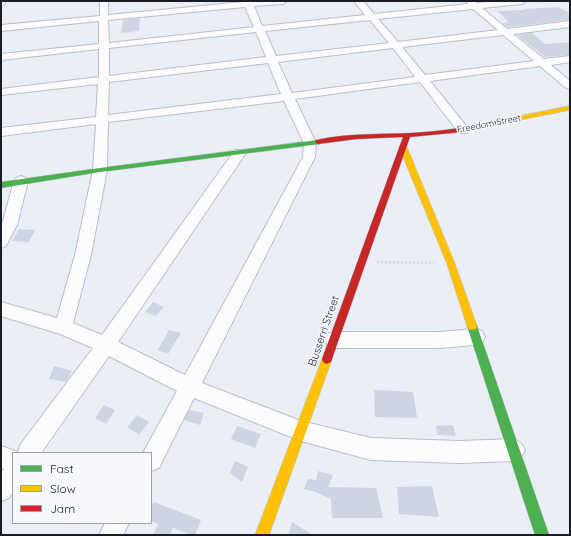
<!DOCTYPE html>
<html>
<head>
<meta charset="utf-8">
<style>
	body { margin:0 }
	#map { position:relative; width:571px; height:536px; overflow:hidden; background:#eaeef7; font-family:Quicksand,sans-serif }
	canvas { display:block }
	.frame { position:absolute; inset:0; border:2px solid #181c25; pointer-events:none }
	.legend { position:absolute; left:12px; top:452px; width:140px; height:72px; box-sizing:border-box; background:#f6f8fe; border:1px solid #9da0a7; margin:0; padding:5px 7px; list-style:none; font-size:12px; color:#181c25 }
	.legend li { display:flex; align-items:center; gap:8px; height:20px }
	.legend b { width:20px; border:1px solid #9da0a7 }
</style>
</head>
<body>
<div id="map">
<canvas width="571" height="536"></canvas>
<div class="frame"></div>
<ul class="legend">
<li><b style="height:5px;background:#4caf50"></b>Fast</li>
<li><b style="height:5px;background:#ffc107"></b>Slow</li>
<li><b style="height:5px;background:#c62828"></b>Jam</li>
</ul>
</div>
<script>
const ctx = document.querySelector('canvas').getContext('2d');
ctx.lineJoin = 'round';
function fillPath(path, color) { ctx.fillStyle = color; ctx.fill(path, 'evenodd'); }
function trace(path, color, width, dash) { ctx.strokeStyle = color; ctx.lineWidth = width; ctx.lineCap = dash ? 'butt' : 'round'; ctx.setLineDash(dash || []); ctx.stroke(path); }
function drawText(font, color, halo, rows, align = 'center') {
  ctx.font = font + ' Quicksand,sans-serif'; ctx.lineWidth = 3; ctx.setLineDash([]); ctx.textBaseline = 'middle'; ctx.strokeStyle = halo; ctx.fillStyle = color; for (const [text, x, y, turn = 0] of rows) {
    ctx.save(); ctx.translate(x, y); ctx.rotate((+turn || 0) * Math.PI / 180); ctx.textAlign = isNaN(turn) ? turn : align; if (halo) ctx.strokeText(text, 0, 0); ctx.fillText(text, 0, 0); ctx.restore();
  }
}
const building = new Path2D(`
	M558 7 570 13V20L508 27 502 23 509 22 497 11 525 10 524 9Z
	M140 18 139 31 121 33 123 20Z
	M532 33 545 44 570 42V55L545 57 517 35Z
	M19 229 35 230 29 242 12 241Z
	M153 302 164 307 156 316 145 312Z
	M169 330 181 333 168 354 158 350Z
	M54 366 72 371 66 382 49 379Z
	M374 390 413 392 417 418 375 417Z
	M104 405 115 410 106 424 95 418Z
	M189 410 204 413 200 425 184 420Z
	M137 415 149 422 139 435 127 427Z
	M453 425 456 436 437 435 436 426Z
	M237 426 261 434 255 448 231 439Z
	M235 461 248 467 242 482 230 473Z
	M318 471 333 475 328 487 376 488 383 518H332L331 499 313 491 304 489 308 479 316 480Z
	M432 486 439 517 399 514 397 487Z
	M154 502 201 520 195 535H190L173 528 170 535H153L158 524 151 521V507Z
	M292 522 313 535H288Z`);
const path = new Path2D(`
	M377 262 434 263`);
const street = new Path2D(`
	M1 1H6L4 5 1 6Z
	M100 1H108V15L243 2V1H287L283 4 254 6 262 26 365 15 354 1H363L374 14 468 4 466 1H474L477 3 498 1H526L522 4 482 8 507 29 570 21V27L513 34 544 59 570 56V62L551 65 570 81V89L566 88 540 66 430 81 467 127 469 130 467 133H459L420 82 295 99 316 143 315 157 202 383 301 421 371 438 460 441 514 439 521 443 525 450 521 457 514 461 460 463 371 460 301 441 194 398 159 468 151 471V453H143L177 391 109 356 41 453H13V492L9 498 1 501V472L4 469 1 468V446L18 452 20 445 93 348 60 334 1 316V302L57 318 75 255 93 170 96 124 1 136V128L96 117 98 84 1 95V89L99 77V49L1 60V54L99 44V21L1 31V25L100 16ZM245 7 254 27 109 43 108 20ZM473 9 498 30 398 42 378 19ZM370 20 389 43 276 56 265 31ZM256 32 266 57 109 76V48ZM503 35 534 61 425 75 402 47ZM393 48 415 77 292 93 278 62ZM268 63 281 94 108 115 109 82ZM284 101 304 143 303 157 185 375 118 342 246 153 245 150H235L102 335 73 323 91 255 107 170 108 122Z
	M21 176 26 178 28 181 17 225 6 246 1 248V228L14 181 16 178Z
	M476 329 482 331 485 337 482 343 476 345 439 348H334L328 346 325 340 328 334 334 332H439Z
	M105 523H129L123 535H99Z`);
const fast = new Path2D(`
	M318 140 321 142 320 144 100 172 1 188V182L100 168Z
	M472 322 476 323 477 326 549 535H535L467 326 468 323Z`);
const slow = new Path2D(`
	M570 106V110L510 122 507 120 510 118Z
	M401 145H403L407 147 455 264 477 326 476 329 472 330 468 329 467 326 447 264 399 147Z
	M327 354 331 356 332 359 269 535H255L322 359 323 356Z`);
const jam = new Path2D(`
	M510 118 513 120 512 121 463 132 410 137 332 359 331 362 327 364 323 362 322 359 403 137 357 139 318 144 315 142 316 140C351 132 389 135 425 132 454 130 482 124 510 118Z`);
const farStreetnames = [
	["Freedom Street",489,124,-11]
];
const streetNames = [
	["Busserri Street",324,331,-71]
];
fillPath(building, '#cfd4e3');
trace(street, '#bbbec7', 2);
trace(fast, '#bbbec7', 1);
trace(slow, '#bbbec7', 1);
trace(jam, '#bbbec7', 1);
trace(path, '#d5d6d9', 2.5, [2, 2]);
fillPath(street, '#fcfcfe');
fillPath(fast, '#4caf50');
fillPath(slow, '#ffc107');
fillPath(jam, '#c62828');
drawText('9px', '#181c25', '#f6f8fe', farStreetnames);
drawText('11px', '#181c25', '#f6f8fe', streetNames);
</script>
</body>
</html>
